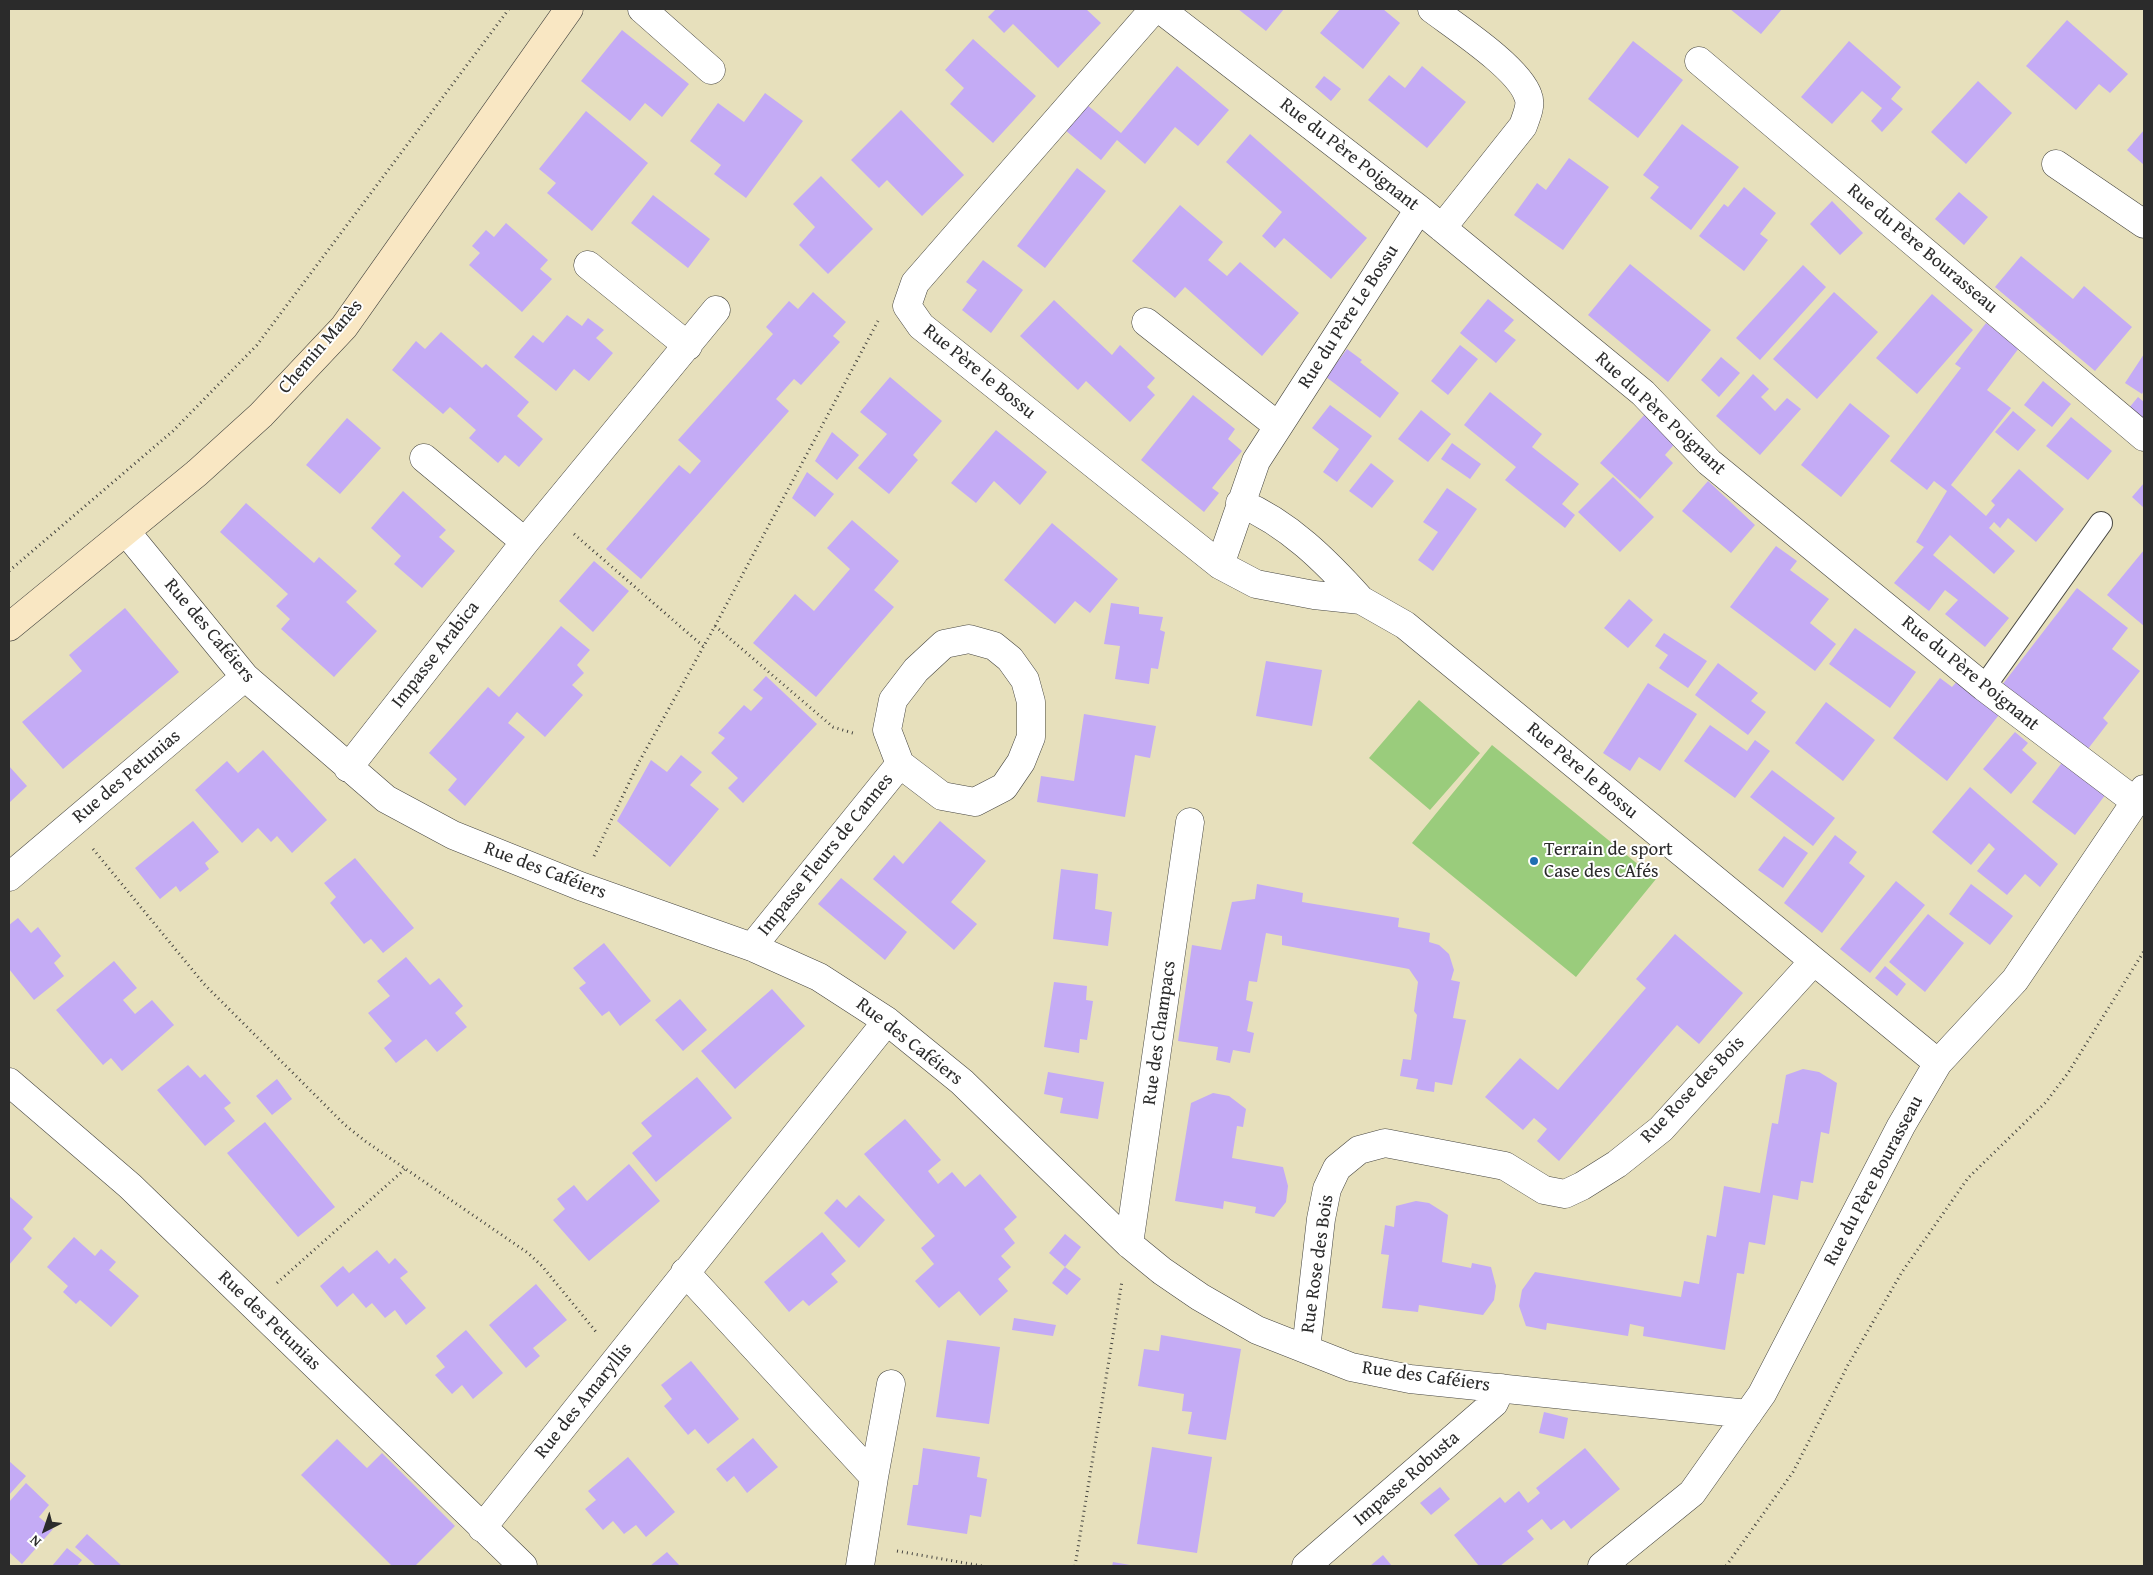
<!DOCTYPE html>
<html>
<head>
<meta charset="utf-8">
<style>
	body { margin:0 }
	#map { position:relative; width:2153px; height:1575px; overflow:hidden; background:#e7e0bc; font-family:"Gentium Book Plus",serif }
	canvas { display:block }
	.frame { position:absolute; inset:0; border:10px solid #2b2b2b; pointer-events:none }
	.north { position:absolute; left:20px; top:1505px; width:50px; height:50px; -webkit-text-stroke:4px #fff; paint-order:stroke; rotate:221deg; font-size:14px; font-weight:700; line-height:20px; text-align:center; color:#2b2b2b }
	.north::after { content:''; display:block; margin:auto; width:18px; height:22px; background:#2b2b2b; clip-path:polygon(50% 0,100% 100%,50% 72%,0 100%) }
</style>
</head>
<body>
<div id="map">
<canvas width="2153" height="1575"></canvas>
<div class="frame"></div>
<div class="north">N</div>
</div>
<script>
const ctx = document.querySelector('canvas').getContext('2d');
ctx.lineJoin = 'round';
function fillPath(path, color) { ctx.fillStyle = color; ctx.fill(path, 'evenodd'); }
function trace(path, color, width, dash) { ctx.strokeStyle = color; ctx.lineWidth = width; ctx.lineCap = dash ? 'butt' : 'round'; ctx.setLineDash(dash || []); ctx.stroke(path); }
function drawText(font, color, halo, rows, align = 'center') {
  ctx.font = font + ' "Gentium Book Plus",serif'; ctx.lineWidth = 4; ctx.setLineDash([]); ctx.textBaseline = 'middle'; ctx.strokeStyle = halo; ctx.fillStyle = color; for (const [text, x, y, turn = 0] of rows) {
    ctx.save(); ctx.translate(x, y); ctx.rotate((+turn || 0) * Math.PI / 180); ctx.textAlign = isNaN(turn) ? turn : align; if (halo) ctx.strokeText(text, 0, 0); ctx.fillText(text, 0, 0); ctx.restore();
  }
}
const green = new Path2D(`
	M1419 700 1480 753 1430 810 1369 758Z
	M1492 745 1656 879 1576 977 1412 843Z`);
const building = new Path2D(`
	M996 9H1086L1101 23 1058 68 1013 24 1004 33 988 17Z
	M1238 9H1284L1266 31Z
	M1340 9H1383L1400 23 1363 69 1320 33Z
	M1730 9H1782L1761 34Z
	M2067 20 2128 74 2110 93 2099 84 2076 110 2026 66Z
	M622 30 689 84 662 117 645 103 630 121 581 81Z
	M973 39 1036 96 993 143 950 104 964 88 945 70Z
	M1633 41 1683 80 1638 138 1588 99Z
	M1849 41 1901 87 1891 99 1903 109 1882 132 1871 121 1882 108 1862 91 1832 124 1801 97Z
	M1177 66 1229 110 1198 146 1175 127 1145 164 1117 140 1101 160 1065 130 1086 104 1121 133Z
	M1422 66 1466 102 1427 148 1368 100 1389 75 1405 88Z
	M1324 76 1341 89 1331 101 1315 87Z
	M1978 81 2012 113 1966 164 1931 132Z
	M765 93 803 121 746 198 714 174 721 165 690 141 718 103 744 122Z
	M901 110 964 175 922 216 887 180 879 188 851 160Z
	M586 111 648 163 592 231 547 193 556 183 539 169Z
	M1682 124 1739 167 1691 230 1650 198 1659 187 1643 175Z
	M2144 130V165L2127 150Z
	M1250 134 1367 238 1331 279 1284 238 1275 248 1262 236 1282 212 1226 162Z
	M1569 158 1609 187 1563 250 1514 215 1537 183 1546 190Z
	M1077 168 1106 191 1045 268 1017 246Z
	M821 176 873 229 828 274 799 245 815 227 793 204Z
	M1744 187 1776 213 1760 234 1768 240 1744 271 1699 236 1724 204 1728 207Z
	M1959 192 1988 217 1964 245 1935 219Z
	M653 195 710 239 688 268 631 223Z
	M1832 201 1863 233 1840 255 1810 224Z
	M1180 205 1223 242 1208 260 1227 276 1240 262 1299 313 1262 356 1185 287 1175 298 1132 261Z
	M506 223 548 260 540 269 552 279 522 312 469 265 480 253 472 246 486 230 494 237Z
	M2021 256 2073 299 2084 286 2132 327 2095 371 1995 287Z
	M983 260 1023 290 991 333 962 310 977 290 966 282Z
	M1630 264 1711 330 1668 382 1588 315Z
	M1803 265 1826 287 1760 360 1736 338Z
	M813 292 846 322 833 336 840 342 801 385 794 379 776 399 789 411 641 579 606 549 679 465 690 474 701 461 678 440 773 334 766 327 789 301 798 309Z
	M1834 292 1878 332 1817 399 1773 359Z
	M1932 294 1973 330 1917 394 1876 358Z
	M1488 299 1514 320 1504 331 1516 340 1496 363 1460 333Z
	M1054 300 1112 355 1120 345 1155 378 1147 387 1155 395 1130 422 1086 381 1078 390 1020 336Z
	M567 315 582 326 588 318 604 330 596 338 613 353 589 381 574 369 556 391 514 357 533 335 543 343Z
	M1986 323 2019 348 1987 390 2011 408 1951 485 1986 516 1995 505 1991 501 2019 469 2064 509 2036 542 2008 518 2000 528 1994 522 1989 528 2015 551 1994 574 1950 535 1933 555 2009 618 1985 647 1945 614 1958 600 1945 590 1929 611 1894 583 1924 547 1916 542 1947 491 1934 481 1927 490 1890 461 1961 368 1955 364Z
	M441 332 482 368 486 364 529 402 517 416 543 439 519 467 505 455 498 463 469 438 476 430 450 407 443 414 392 370 416 341 425 349Z
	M1460 345 1478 359 1448 395 1431 381Z
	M1347 349 1362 360 1360 362 1399 393 1380 418 1326 377Z
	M2144 354V390L2142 394 2125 383Z
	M1721 357 1740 373 1719 397 1701 380Z
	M1753 374 1769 389 1761 397 1775 411 1787 398 1801 409 1760 455 1716 416Z
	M890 377 942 421 913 455 918 460 889 494 858 468 887 434 860 412Z
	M2043 381 2071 404 2052 427 2024 405Z
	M1490 392 1542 434 1532 447 1579 484 1562 504 1575 515 1565 528 1505 480 1516 467 1464 425Z
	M1193 395 1235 429 1228 439 1242 451 1212 488 1219 493 1204 512 1141 460Z
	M2138 397 2144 402V424L2124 414Z
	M1850 403 1890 436 1841 497 1801 465Z
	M1330 405 1372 436 1337 482 1323 472 1339 449 1312 428Z
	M1421 410 1451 434 1428 462 1398 439Z
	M2013 411 2036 430 2018 451 1995 432Z
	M1647 412 1678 440 1665 455 1673 463 1640 499 1600 463Z
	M2071 417 2112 451 2088 480 2046 446Z
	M347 418 381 448 340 494 306 465Z
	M996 430 1047 472 1020 505 994 481 976 503 951 483Z
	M832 432 859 455 837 480 815 461Z
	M1452 443 1481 464 1470 479 1441 459Z
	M1371 463 1394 481 1372 508 1349 491Z
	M807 472 834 494 815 517 792 498Z
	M1613 477 1654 517 1620 552 1578 512Z
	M1708 481 1755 525 1731 553 1682 511Z
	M2144 483V508L2132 497Z
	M1447 488 1477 509 1433 571 1418 560 1438 532 1423 522Z
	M403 491 446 530 439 537 455 551 422 588 394 564 401 556 371 528Z
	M246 503 314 563 319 557 357 591 346 602 377 631 334 677 281 629 290 619 276 606 288 594 220 532Z
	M852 520 899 561 874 590 894 607 816 697 753 643 795 594 814 611 850 569 827 548Z
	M1052 523 1118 579 1090 613 1075 601 1055 624 1004 580Z
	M1776 546 1797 561 1790 570 1829 599 1810 623 1836 644 1815 671 1730 607Z
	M2144 550V626L2107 595Z
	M594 561 629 591 593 632 559 601Z
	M2077 588 2128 628 2112 649 2140 671 2103 718 2108 723 2084 754 1999 689Z
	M1629 599 1653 620 1628 648 1604 628Z
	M1111 603 1139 607V614L1163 617 1160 630 1165 632 1158 669 1151 668 1149 684 1115 679 1120 646 1104 644Z
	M125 608 179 672 63 769 22 722 82 671 69 655Z
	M561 626 590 650 577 665 584 673 572 685 583 695 545 737 517 712 508 723 525 737 465 806 448 790 457 779 429 753 488 687 499 697Z
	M1855 628 1916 672 1890 708 1829 664Z
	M1664 633 1707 661 1688 688 1659 668 1668 655 1655 646Z
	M1266 661 1322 670 1312 726 1256 716Z
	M1718 663 1758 693 1751 701 1766 712 1748 735 1695 695Z
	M766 676 817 724 743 803 728 788 738 778 711 753 725 738 718 733 744 705 751 711 763 698 753 690Z
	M1940 678 1952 687 1960 678 2002 711 1947 781 1893 738Z
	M1648 683 1697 714 1660 771 1639 757 1630 771 1603 753Z
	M1826 702 1875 740 1843 781 1795 743Z
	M1084 714 1156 726 1150 758 1135 755 1125 817 1037 802 1041 776 1074 781Z
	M1710 725 1747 751 1755 740 1770 751 1735 798 1684 761Z
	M2015 732 2028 743 2022 750 2037 763 2011 794 1983 769Z
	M263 750 327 820 292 853 277 836 271 842 258 828 242 843 195 790 227 761 238 773Z
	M681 755 702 772 690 785 719 809 670 867 617 821 651 760 667 772Z
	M2064 760 2106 794 2075 835 2032 802Z
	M9 766 27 786 9 803Z
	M1772 770 1835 818 1813 846 1750 797Z
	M1970 787 2058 864 2040 887 2025 874 2007 895 1977 871 1995 849 1989 843 1971 865 1932 832Z
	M193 821 219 852 205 863 209 869 180 892 176 886 160 899 135 868Z
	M940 821 986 861 951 902 977 924 954 950 873 879 894 855 903 864Z
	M1835 835 1857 852 1849 863 1865 876 1822 933 1784 903Z
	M1784 836 1808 853 1783 888 1758 870Z
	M355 858 414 928 383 953 371 939 364 944 330 903 336 897 324 883Z
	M1061 869 1098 874 1095 909 1112 912 1108 946 1053 939Z
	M841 878 907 932 885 960 818 904Z
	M1896 881 1925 905 1870 973 1840 949Z
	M1257 884 1303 893 1302 902 1399 918 1398 927 1430 933 1429 942 1439 945 1449 954 1454 970 1451 980 1460 982 1453 1018 1466 1020 1452 1085 1435 1082 1434 1092 1416 1089 1418 1079 1400 1076 1403 1059 1411 1060 1417 1015 1414 1011 1418 982 1409 969 1282 945V936L1266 933 1257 982 1249 981 1246 1000 1253 1002 1247 1031 1254 1033 1250 1053 1233 1050 1230 1063 1216 1060 1218 1047 1178 1041 1192 945 1221 950 1232 902 1255 899Z
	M1971 884 2013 916 1990 945 1949 914Z
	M1928 914 1964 943 1925 992 1889 962Z
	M18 918 31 933 38 927 61 956 54 963 64 976 34 1000 9 969V925Z
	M1675 934 1743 993 1699 1044 1677 1025 1559 1161 1537 1141 1547 1129 1534 1118 1523 1130 1485 1097 1520 1058 1558 1090 1646 988 1636 979Z
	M604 943 651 1001 620 1026 609 1011 602 1016 579 988 586 983 573 968Z
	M406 957 430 985 439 978 463 1006 455 1013 467 1027 437 1052 426 1039 396 1063 384 1048 392 1041 368 1013 390 996 377 981Z
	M114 961 137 988 123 1000 135 1014 152 1000 174 1025 122 1071 111 1058 103 1065 56 1010Z
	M1885 966 1906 984 1897 996 1875 978Z
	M1054 982 1087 986 1086 1000 1093 1001 1087 1040 1080 1039 1079 1053 1044 1047Z
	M772 989 805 1026 735 1089 701 1051Z
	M680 999 707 1030 683 1051 655 1020Z
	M188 1065 200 1078 205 1074 231 1103 224 1108 235 1121 205 1146 157 1090Z
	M1803 1069 1819 1072 1837 1083 1829 1134 1821 1132 1813 1183 1801 1181 1798 1200 1773 1195 1765 1245 1749 1242 1744 1274 1737 1273 1725 1350 1643 1336 1644 1327 1630 1324 1628 1336 1547 1323 1546 1330 1526 1326 1519 1306 1522 1290 1535 1272 1681 1297 1684 1281 1699 1284 1707 1235 1716 1237 1724 1186 1760 1193 1772 1123 1778 1124 1786 1075Z
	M1048 1072 1104 1082 1098 1119 1060 1113 1063 1098 1044 1094Z
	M697 1077 732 1118 656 1182 632 1153 652 1136 641 1123Z
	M277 1079 292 1099 272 1115 256 1096Z
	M1213 1093 1229 1096 1246 1109 1243 1127 1237 1126 1232 1158 1283 1167 1288 1186 1286 1202 1274 1217 1255 1213 1256 1207 1224 1201 1223 1209 1175 1201 1191 1103Z
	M905 1119 941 1160 928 1171 938 1184 952 1172 965 1187 980 1174 1017 1217 1004 1229 1015 1243 1001 1256 1011 1267 998 1279 1008 1291 980 1316 959 1291 939 1308 915 1281 934 1264 921 1248 935 1236 864 1154Z
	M265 1122 335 1207 298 1237 227 1153Z
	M629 1164 660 1201 589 1261 553 1220 565 1209 557 1199 574 1185 587 1201Z
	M859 1195 885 1220 859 1248 824 1213 837 1199 846 1208Z
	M9 1196 33 1217 23 1229 32 1238 9 1265Z
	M1416 1201 1429 1203 1448 1215 1442 1262 1471 1268 1472 1263 1491 1267 1496 1286 1494 1300 1483 1315 1419 1305 1418 1312 1382 1308 1389 1255 1381 1254 1385 1225 1394 1227 1396 1206Z
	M822 1232 846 1261 831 1274 838 1282 809 1306 803 1300 789 1312 764 1282Z
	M1065 1234 1081 1247 1065 1267 1049 1253Z
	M74 1237 95 1256 101 1249 116 1262 109 1270 139 1296 111 1327 80 1300 76 1304 63 1292 68 1286 47 1267Z
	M377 1250 389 1264 395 1258 408 1272 400 1278 426 1308 406 1325 395 1310 385 1318 372 1303 366 1308 353 1293 337 1307 320 1286 343 1266 349 1273Z
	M1065 1267 1081 1279 1067 1295 1052 1283Z
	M536 1284 567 1320 533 1348 540 1356 526 1368 489 1325Z
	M1014 1318 1056 1325 1053 1336 1012 1330Z
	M466 1330 503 1373 473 1399 462 1385 452 1394 435 1375 445 1367 436 1356Z
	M1161 1335 1241 1349 1226 1440 1188 1434 1192 1412 1182 1411 1184 1394 1138 1386 1144 1349 1159 1351Z
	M947 1340 1000 1347 989 1424 936 1417Z
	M691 1361 739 1419 708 1444 695 1429 688 1435 664 1406 672 1399 661 1385Z
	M1544 1412 1568 1418 1564 1439 1539 1433Z
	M753 1438 778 1467 747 1493 734 1476 727 1482 716 1469Z
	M337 1439 367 1468 382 1453 455 1526 415 1566H392L301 1475Z
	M1152 1447 1212 1457 1197 1553 1137 1544Z
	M923 1448 980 1457 977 1477 987 1479 981 1517 970 1515 967 1534 907 1525 913 1485H918Z
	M1585 1448 1620 1489 1571 1529 1564 1520 1551 1530 1542 1519 1527 1531 1534 1539 1500 1566H1479L1454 1535 1500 1497 1505 1503 1519 1491 1528 1503 1540 1493 1536 1488Z
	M628 1457 675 1512 646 1537 636 1525 624 1534 613 1521 603 1530 585 1509 596 1500 588 1491Z
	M9 1461 26 1476 9 1495Z
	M26 1483 49 1505 39 1517 53 1529 22 1564 9 1552V1502Z
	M1440 1487 1450 1499 1431 1515 1420 1503Z
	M87 1534 122 1566H96L75 1547Z
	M67 1548 82 1560 77 1566H52Z
	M667 1552 680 1566H650Z
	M1383 1555 1392 1566H1370Z
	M1113 1562 1130 1565V1566H1112Z`);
const path = new Path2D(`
	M574 534 704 647
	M9 571 173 431 257 345 509 9
	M715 626 833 727 856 734
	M93 849 204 984 345 1125 365 1141 528 1253 542 1266 597 1333
	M594 856 639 762 715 626 878 321
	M277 1283 405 1169
	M897 1551 982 1566
	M1075 1566 1122 1281
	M1726 1566 1793 1472 1848 1365 1902 1272 1968 1178 2046 1102 2068 1073 2144 951`);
const lane = new Path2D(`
	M1984 687 2101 523`);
const street = new Path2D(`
	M642 9 711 70
	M1154 9 915 283 907 306 921 326 1220 565 1256 584 1314 595 1361 600 1405 625 1938 1063
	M1160 9 1419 209 1643 393 1709 462 1984 687 2136 802
	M1432 9C1456 27 1519 68 1528 96 1532 105 1526 117 1523 126L1442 228
	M1699 61 2144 437
	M2056 164 2144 224
	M588 265 688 346
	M1146 322 1278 426
	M424 458 525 542
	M1240 503C1288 523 1326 561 1361 600
	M129 530 132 539 245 677 386 799 453 835 580 886 752 947 819 977 887 1021 962 1082 1129 1244 1162 1271 1200 1297 1257 1330 1351 1367 1410 1379 1748 1414
	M1220 565 1256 461 1419 209
	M348 768 525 542 716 310
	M9 877 245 677
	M752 947 900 764 887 730 893 700 916 670 944 644 969 639 994 646 1010 659 1025 680 1031 702V737L1021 762 1004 787 975 802 942 796 900 764
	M9 1082 130 1186 523 1566
	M1129 1244 1190 822
	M685 1272 874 1477 860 1566
	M1306 1349 1321 1219 1327 1189 1337 1168 1359 1150 1385 1143 1505 1166 1544 1190 1565 1194 1582 1186 1617 1164 1661 1129 1813 962
	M874 1477 891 1384
	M482 1528 887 1021
	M1306 1566 1494 1403 1501 1388
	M1602 1566 1692 1493 1762 1394 1901 1126 1938 1063 2015 980 2144 789`);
const secondary = new Path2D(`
	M9 627 197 473 261 415 344 327 569 9`);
const markers = [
	[1534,861,5,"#1f6fb2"]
];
const streetNames = [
	["Rue du Père Poignant",1349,155,38],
	["Rue du Père Bourasseau",1922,249,40],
	["Rue du Père Le Bossu",1349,317,-57],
	["Chemin Manès",321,347,-49],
	["Rue Père le Bossu",979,372,39],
	["Rue du Père Poignant",1660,414,43],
	["Rue des Caféiers",209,631,50],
	["Impasse Arabica",436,655,-52],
	["Rue du Père Poignant",1970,674,39],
	["Rue Père le Bossu",1582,771,40],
	["Rue des Petunias",127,777,-40],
	["Impasse Fleurs de Cannes",826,855,-51],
	["Rue des Caféiers",545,871,21],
	["Rue des Champacs",1160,1033,-82],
	["Rue des Caféiers",909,1042,38],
	["Rue Rose des Bois",1693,1090,-46],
	["Rue du Père Bourasseau",1874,1181,-62],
	["Rue Rose des Bois",1318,1264,-82],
	["Rue des Petunias",269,1321,44],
	["Rue des Caféiers",1426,1377,8],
	["Rue des Amaryllis",584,1401,-51],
	["Impasse Robusta",1407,1479,-41]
];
const poiNames = [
	["Terrain de sport",1544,850],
	["Case des CAfés",1544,872]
];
fillPath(green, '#9acc7c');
fillPath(building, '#c4abf5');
trace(lane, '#474641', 24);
trace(street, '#474641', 29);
trace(secondary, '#474641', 29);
trace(path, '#474641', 3, [1, 4]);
trace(lane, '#fff', 22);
trace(street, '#fff', 28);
trace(secondary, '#f9e7c3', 28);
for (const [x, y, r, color] of markers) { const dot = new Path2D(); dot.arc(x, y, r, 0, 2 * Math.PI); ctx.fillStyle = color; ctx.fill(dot); trace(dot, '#fff', 2); }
drawText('19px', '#2b2b2b', '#fff', streetNames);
drawText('19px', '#2b2b2b', '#fff', poiNames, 'left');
</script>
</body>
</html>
